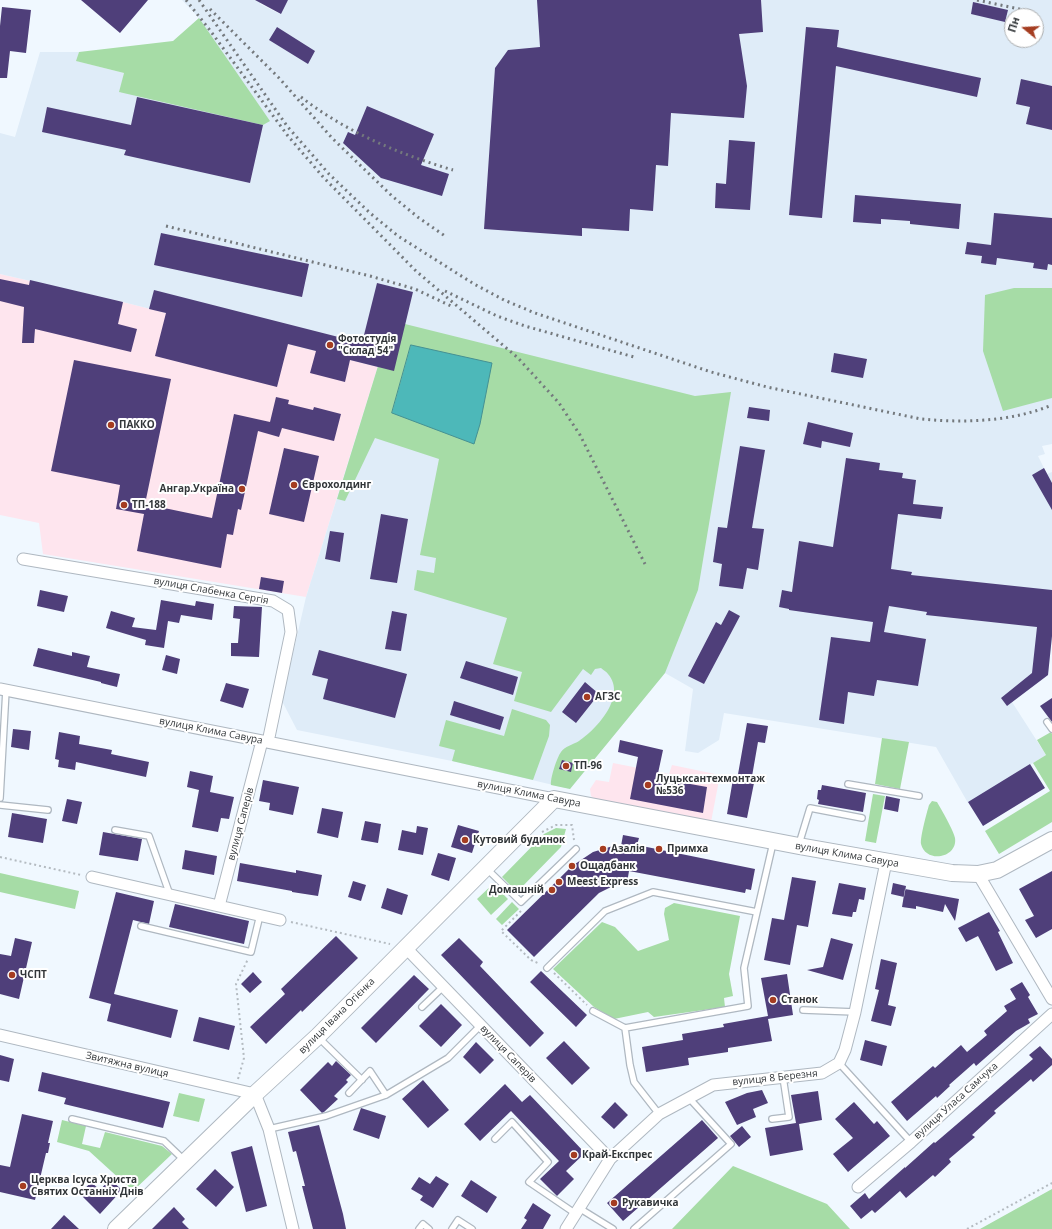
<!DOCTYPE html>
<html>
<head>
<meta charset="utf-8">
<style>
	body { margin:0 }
	#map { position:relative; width:1052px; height:1229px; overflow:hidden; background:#f0f8ff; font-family:"Open Sans",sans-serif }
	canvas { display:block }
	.north { position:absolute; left:1004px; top:8px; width:40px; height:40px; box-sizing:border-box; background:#fff; border:1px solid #adafb0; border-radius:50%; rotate:288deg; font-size:11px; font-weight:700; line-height:16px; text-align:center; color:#323639 }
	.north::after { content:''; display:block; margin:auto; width:14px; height:18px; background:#a53d21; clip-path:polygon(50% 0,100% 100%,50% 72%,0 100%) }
</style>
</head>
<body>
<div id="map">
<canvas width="1052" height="1229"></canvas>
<div class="north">Пн</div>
</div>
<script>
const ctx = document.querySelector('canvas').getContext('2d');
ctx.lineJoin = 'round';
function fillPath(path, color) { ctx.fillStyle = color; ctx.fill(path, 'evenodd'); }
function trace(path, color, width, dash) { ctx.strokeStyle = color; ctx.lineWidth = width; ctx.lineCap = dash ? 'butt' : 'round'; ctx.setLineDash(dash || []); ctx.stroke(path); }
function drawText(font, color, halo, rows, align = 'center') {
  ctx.font = font + ' "Open Sans",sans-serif'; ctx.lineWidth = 4; ctx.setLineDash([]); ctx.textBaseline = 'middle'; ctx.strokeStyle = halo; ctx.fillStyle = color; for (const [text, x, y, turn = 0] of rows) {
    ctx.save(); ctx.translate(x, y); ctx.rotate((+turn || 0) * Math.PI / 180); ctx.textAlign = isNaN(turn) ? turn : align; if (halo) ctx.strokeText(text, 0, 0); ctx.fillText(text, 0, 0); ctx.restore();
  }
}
const commercial = new Path2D(`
	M0 274 123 302 378 366 306 597 43 554 39 523 0 515Z
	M613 763 669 774 672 765 720 775 711 822 595 799 591 796 590 789 596 780 609 782Z`);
const built = new Path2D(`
	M182 0H262L260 4 280 14 288 0H1052V444L1042 446 1045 454 1038 456 1047 474 1052 472V636L1048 675 1012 702 1046 755 968 803 936 747 724 713 719 740 698 753 685 751 693 689 665 673 570 789 452 761 297 730 282 701 306 597 378 367 123 302 0 274V133L15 137 40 52H79L77 61 124 73 120 93 199 18ZM1012 16H1036V40H1012Z`);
const green = new Path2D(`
	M199 18 270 121 263 125 119 92 124 73 76 61 79 52 173 41Z
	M1014 288H1052V398L1003 411 983 351 985 295Z
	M405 324 695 396 731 392 698 590 665 673 570 789 551 785C550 779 557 757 561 752 564 747 574 744 579 741 597 729 627 696 608 674 607 672 603 670 601 668L595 669 591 675 583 669 551 712 514 701 522 672 493 664 507 618 414 590 417 570 434 573 436 558 420 555 439 459 375 438 345 501 337 499 378 366Z
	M512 709 546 720 550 725 549 736 533 780 452 761 455 750 439 746 446 720 504 736Z
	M1051 732 1052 734V822L999 854 985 831 1050 791 1033 763 1046 755 1037 740Z
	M882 738 909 742 900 789 875 784Z
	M873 794 885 796 876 843 865 841Z
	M932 801 937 802C941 809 954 831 955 838 958 858 926 864 921 844 920 837 927 812 929 805Z
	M556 828 566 829 561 847 517 892 502 877 544 834Z
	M0 873 79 891 75 909 0 892Z
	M493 884 508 899 491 915 477 899Z
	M512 902 519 909 502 925 496 919Z
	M674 903 740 916 729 974 733 996 724 998 725 1007 654 1017 648 1012 614 1019 594 1007 553 969 602 922 615 927 638 951 669 940 664 914 665 908Z
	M179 1093 205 1099 199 1122 173 1116Z
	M62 1120 86 1126 82 1144 100 1148 105 1132 162 1146 172 1154 133 1191 89 1151 57 1142Z
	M733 1166 827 1204 850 1229H672Z
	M1052 1189V1229H980Z`);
const water = new Path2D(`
	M411 345 492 363 480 424 474 444 392 413Z`);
const building = new Path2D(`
	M81 0H148L120 33Z
	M255 0H288L281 14Z
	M537 0H761L763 32 739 34 747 86 744 118 671 113 668 166 656 165 653 211 630 209 629 231 582 228V236L484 229 495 68 508 50 540 47Z
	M973 2 1008 10 1005 22 971 14Z
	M2 7 31 10 26 53 10 51 7 78H0V26Z
	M277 27 315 51 308 64 269 40Z
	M806 27 839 30 837 47 981 78 977 97 836 66 822 218 789 215Z
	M1021 79 1052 86V130L1026 124 1030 107 1016 104Z
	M137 97 263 125 250 183 124 155 126 150 42 132 47 107 131 125Z
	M367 106 434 134 421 165 449 174 442 196 381 178 343 143 348 132 355 135Z
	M729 140 755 142 750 210 715 208 716 183 726 184Z
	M855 195 961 204 959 229 910 224V221L881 219V224L853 222Z
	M994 213 1052 218V265L1048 264 1047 270 1033 268 1034 263 997 258 996 265 981 263 982 256 965 254 967 242 991 245Z
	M161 233 309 264 302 297 154 265Z
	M0 279 29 285 30 280 123 302 118 324 137 329 131 352 35 329 34 343H22L24 307 0 301Z
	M377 283 413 292 394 371 350 360 345 382 310 373 316 351 288 344 277 387 155 356 166 313 149 309 154 290 362 343Z
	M834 353 867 359 863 378 831 372Z
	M74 360 171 379 145 504 212 518 234 414 270 422 276 397 289 400 288 404 313 410 314 407 341 414 334 441 282 428 279 437 258 431 241 510 238 509 233 535 227 534 221 568 137 551 144 514 116 509 120 485 51 471Z
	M749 407 770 410 769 421 747 418Z
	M808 422 853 433 850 447 822 441 821 448 803 444Z
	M740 446 765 450 752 528 764 529 758 570 747 568 743 589 719 586 722 564 713 562 718 527 727 528Z
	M284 448 319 456 304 522 269 514Z
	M846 458 880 463 879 470 903 473 902 478 916 480 913 504 943 507 941 519 898 514 891 569 912 572 911 575 1052 590V636L1048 675 1007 706 1001 698 1032 673 1037 627 926 615 927 612 889 606 884 632 926 639 918 686 877 680 874 696 848 692 844 724 819 720 831 637 870 642 873 622 789 610V609L779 607 782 590 792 592 799 541 833 547Z
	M1044 468 1052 483V510L1032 475Z
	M381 514 408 519 397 583 370 579Z
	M330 531 344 533 340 562 325 559Z
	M261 577 284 581 282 593 259 589Z
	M40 590 68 596 64 612 37 606Z
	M161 600 195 606 196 601 214 604 212 620 181 615 179 623 168 621 164 648 145 645 146 640 106 628 111 611 135 618 132 627 156 630Z
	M234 606 262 607 259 657 231 656V643H238L240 619 233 618Z
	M729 610 740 616 704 684 688 676 716 622 721 625Z
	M392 611 407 614 401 651 385 649Z
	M38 648 72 656V652L90 656 87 667 120 674 117 687 101 683V682L33 666Z
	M319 650 407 674 395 718 323 699 328 679 312 675Z
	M166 655 180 659 177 674 162 670Z
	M466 661 518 677 513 695 460 678Z
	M585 682 599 694 576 723 562 712Z
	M226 683 249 689 243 708 220 701Z
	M1052 698V722L1040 706Z
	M454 701 504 717 500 730 450 715Z
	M747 723 768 726 765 743 758 742 751 782 754 783 747 818 727 814 733 779 737 780Z
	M13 729 31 731 29 750 11 747Z
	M59 732 80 736 79 744 112 750 111 754 149 762 146 777 76 762 75 770 58 767 59 760 55 759Z
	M620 740 663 750 657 778 707 787 703 813 630 799 638 757 618 752Z
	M562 760 573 763 571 772 559 769Z
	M1030 764 1045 788 983 826 968 802Z
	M190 771 213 776 210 792 234 797 229 819 221 818 218 832 192 827 199 790 187 787Z
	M263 780 299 787 293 815 269 810 270 803 259 801Z
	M822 785 866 793 863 812 818 804 819 800 817 799 818 790H821Z
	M886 796 900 799 898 812 884 809Z
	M67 799 82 802 77 824 62 821Z
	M322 808 343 812 338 838 317 833Z
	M12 813 47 819 43 843 8 837Z
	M365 821 381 824 378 843 361 840Z
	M458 825 479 831 472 853 451 847Z
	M417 826 428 828 423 855 398 850 402 830 416 833Z
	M103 832 142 839 138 861 99 855Z
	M623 835 639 838 637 845 755 869 751 890 746 889 745 893 629 871 627 883 617 884 599 893 534 957 507 930 572 866 593 852 613 846H621Z
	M185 850 217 856 214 875 182 869Z
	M438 853 456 858 449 881 431 875Z
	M240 863 296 873V870L322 875 318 896 292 892V891L237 881Z
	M1052 871V929L1036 938 1025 920 1034 916 1019 889Z
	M792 877 816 881 808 927 797 925 790 965 764 960 772 918 784 920Z
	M353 881 366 885 361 901 348 897Z
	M839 883 866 888 864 900 859 899 856 912H853L852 917 832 914Z
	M893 883 906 886 904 897 891 894Z
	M387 888 408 895 402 915 381 908Z
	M905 889 959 899 955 921 945 904 943 912 916 906V909L902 907Z
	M116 892 154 901 149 924 133 920 114 994 178 1010 171 1038 107 1021 111 1004 89 998Z
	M175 904 249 921 244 944 169 927Z
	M989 912 1000 931 998 932 1013 963 996 971 978 936 966 942 958 928Z
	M336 936 358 958 302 1012 301 1010 266 1044 250 1027 285 994 281 989Z
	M15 938 32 942 19 999 0 994V954L11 956Z
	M459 938 483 962 480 966 544 1033 530 1047 441 955Z
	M831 938 853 944 843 980 807 970 823 967Z
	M881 959 897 963 888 1005 896 1007 891 1026 871 1021 879 990 875 989Z
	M541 971 587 1015 576 1027 530 982Z
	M253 972 262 982 250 993 241 984Z
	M787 974 793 1015 768 1019 772 1041 728 1048V1052L688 1058 689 1065 646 1072 642 1047 683 1040 682 1034 724 1027 723 1024 768 1016 761 978Z
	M414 975 429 989 376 1043 361 1028Z
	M1022 982 1030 995 1028 997 1038 1014 1028 1019 1030 1023 1016 1031 976 1066 974 1063 949 1085 950 1086 937 1098 936 1096 907 1121 891 1102 933 1066 935 1068 961 1045 967 1052 987 1035 984 1031 1007 1011 1004 1006 1016 999 1010 989Z
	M441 1004 462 1025 441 1047 419 1026Z
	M199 1017 235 1026 229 1050 193 1041Z
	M865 1040 887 1046 882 1066 860 1060Z
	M564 1041 590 1068 572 1085 546 1058Z
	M476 1042 494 1060 480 1074 463 1057Z
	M1040 1046 1052 1059V1065L1033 1082 1031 1079 994 1111 996 1113 972 1135 975 1137 949 1159 951 1162 935 1177 933 1175 906 1198 900 1191 875 1213 872 1210 861 1219 850 1206 865 1193 869 1199 905 1167V1168L934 1142 935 1143 1033 1059 1029 1055Z
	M0 1055 14 1059 9 1082 0 1080Z
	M336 1061 351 1075 346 1080 348 1082 334 1096 338 1099 324 1112 322 1113 300 1090 328 1062 332 1066Z
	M42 1072 170 1102 163 1128 64 1104 66 1098 38 1091Z
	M423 1080 449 1110 428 1128 402 1099Z
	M505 1084 522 1102 530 1095 585 1153 566 1171 574 1179 557 1196 540 1179 559 1161 511 1111 480 1141 464 1124Z
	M762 1090 768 1103 753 1109 756 1117 737 1125 725 1102 747 1093Z
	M818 1091 822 1120 799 1124 803 1150 770 1156 765 1128 796 1123 791 1095Z
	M615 1102 628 1115 614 1129 601 1117Z
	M854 1102 874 1124 877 1121 890 1136 848 1172 833 1154 853 1138 835 1119Z
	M361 1108 386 1116 379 1139 353 1130Z
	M22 1114 53 1121 48 1143H50L48 1153H46L35 1200 0 1192V1165L10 1167Z
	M702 1120 718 1138 623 1221 607 1203Z
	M319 1125 343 1214 346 1229H313L302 1186H305L296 1151 293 1152 288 1132Z
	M742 1126 751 1137 739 1147 730 1136Z
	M252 1146 267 1206 246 1212 231 1152Z
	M215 1169 234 1187 216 1207 196 1189Z
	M436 1176 449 1184 433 1208 420 1200 423 1196 411 1189 419 1177 430 1184Z
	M110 1179 122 1190 100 1214 80 1194 91 1182 100 1190Z
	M471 1180 497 1197 487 1213 461 1196Z
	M533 1203 551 1215 543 1229H521L527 1220 524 1218Z
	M174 1207 185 1219 182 1222 189 1229H152Z
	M64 1215 79 1229H51Z`);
const path = new Path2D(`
	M542 832 556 825H572L574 840
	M0 857 81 875
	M521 911 501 931 531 960 540 964
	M291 922 390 944
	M554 973 587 1005
	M238 1079 244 1058 236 984 248 959
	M967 1229 1052 1183`);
const lane = new Path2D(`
	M1047 722 1052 729
	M848 784 919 796
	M0 798 6 690
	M0 805 48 810
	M115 830 149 836 170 895
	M799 844 810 808 862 818
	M486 868 521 902 576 849
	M141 926 251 952 260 915
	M547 968 605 911 653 892 757 912
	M422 1007 443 987
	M803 1010 855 1012
	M593 1011 625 1028
	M318 1037 362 1080
	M839 1063 911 1142
	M349 1093 370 1071 386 1095
	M659 1114 634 1082 630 1065 625 1028 748 1006 744 968 773 843
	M72 1119 164 1141 185 1161
	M772 1119 789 1117 783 1077
	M269 1129 326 1116 386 1095 448 1058 481 1025
	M495 1139 512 1122 548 1162 529 1182 576 1214
	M579 1208 613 1229
	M419 1229 423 1224 429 1229
	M452 1229 458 1220 472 1229
	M634 1229 731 1144 689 1098`);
const street = new Path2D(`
	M23 559 273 601 288 610 291 632 268 742
	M0 689 554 799
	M978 874 1052 999
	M92 877 280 920
	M219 906 262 741
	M406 948 610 1159
	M0 1035 255 1094 269 1129 293 1229
	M858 1187 911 1142 1052 1014
	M566 1229 610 1159 659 1114 713 1085 822 1073 839 1063 845 1050 855 1012 886 862`);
const secondary = new Path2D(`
	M116 1229 255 1094 318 1036 554 799 799 846 952 873 978 874 997 870 1052 840`);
const rail = new Path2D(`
	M186 0 209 29 288 136 324 178 416 271 518 358 559 403 580 435 645 564
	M199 0 287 126 329 174 370 213 398 236 474 284 504 300 535 313 711 372 767 387 921 419C964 423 1011 422 1052 405
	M977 0 1024 10
	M210 9 279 78 332 138 392 196 419 218 445 236
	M301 97C346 132 399 154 453 170
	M166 226 370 276 415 289 451 306
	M445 291 497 316 525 326 634 357`);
const markers = [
	[330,345,4,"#a53d21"],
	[111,425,4,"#a53d21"],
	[294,485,4,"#a53d21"],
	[242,489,4,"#a53d21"],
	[124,505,4,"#a53d21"],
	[587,697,4,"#a53d21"],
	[566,766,4,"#a53d21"],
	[648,785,4,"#a53d21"],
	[465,840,4,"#a53d21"],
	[603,849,4,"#a53d21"],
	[659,849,4,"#a53d21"],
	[572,866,4,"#a53d21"],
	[559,882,4,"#a53d21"],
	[552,890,4,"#a53d21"],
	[12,975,4,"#a53d21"],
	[773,1000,4,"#a53d21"],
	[574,1155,4,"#a53d21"],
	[23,1186,4,"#a53d21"],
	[614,1203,4,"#a53d21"]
];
const poiNames = [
	["Фотостудія",338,339],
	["\"Склад 54\"",338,351],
	["ПАККО",119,425],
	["Єврохолдинг",302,485],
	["Ангар.Україна",234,489,"right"],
	["ТП-188",132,505],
	["АГЗС",595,697],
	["ТП-96",574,766],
	["Луцьксантехмонтаж",656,779],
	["№536",656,791],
	["Кутовий будинок",473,840],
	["Азалія",611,849],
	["Примха",667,849],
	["Ощадбанк",580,866],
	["Meest Express",567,882],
	["Домашній",544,890,"right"],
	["ЧСПТ",20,975],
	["Станок",781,1000],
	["Край-Експрес",582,1155],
	["Церква Ісуса Христа",31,1180],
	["Святих Останніх Днів",31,1192],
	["Рукавичка",622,1203]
];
const streetNames = [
	["вулиця Слабенка Сергія",211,591,10],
	["вулиця Клима Савура",211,731,11],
	["вулиця Клима Савура",529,794,11],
	["вулиця Саперів",241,824,-75],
	["вулиця Клима Савура",847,855,10],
	["вулиця Івана Огієнка",337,1016,-45],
	["вулиця Саперів",508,1054,46],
	["Звитяжна вулиця",127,1065,13],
	["вулиця 8 Березня",775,1078,-6],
	["вулиця Уласа Самчука",956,1101,-42]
];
fillPath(commercial, '#fee5ee');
fillPath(built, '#dfecf8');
fillPath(green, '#a6dca6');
fillPath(water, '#4db8b9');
trace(water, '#459193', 1);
fillPath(building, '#4f3f7a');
trace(lane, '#afb8c1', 8);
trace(street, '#afb8c1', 13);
trace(secondary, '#afb8c1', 18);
trace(path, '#b4bbc1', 2, [2, 3]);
trace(lane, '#fff', 5.5);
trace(street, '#fff', 11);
trace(secondary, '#fff', 16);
trace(rail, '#74797d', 3, [2, 4]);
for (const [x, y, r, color] of markers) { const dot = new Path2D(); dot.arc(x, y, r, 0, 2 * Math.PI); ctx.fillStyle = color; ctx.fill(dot); trace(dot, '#fff', 1.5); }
drawText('bold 10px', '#323639', '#fff', poiNames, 'left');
drawText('10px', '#323639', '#fff', streetNames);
</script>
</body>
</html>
